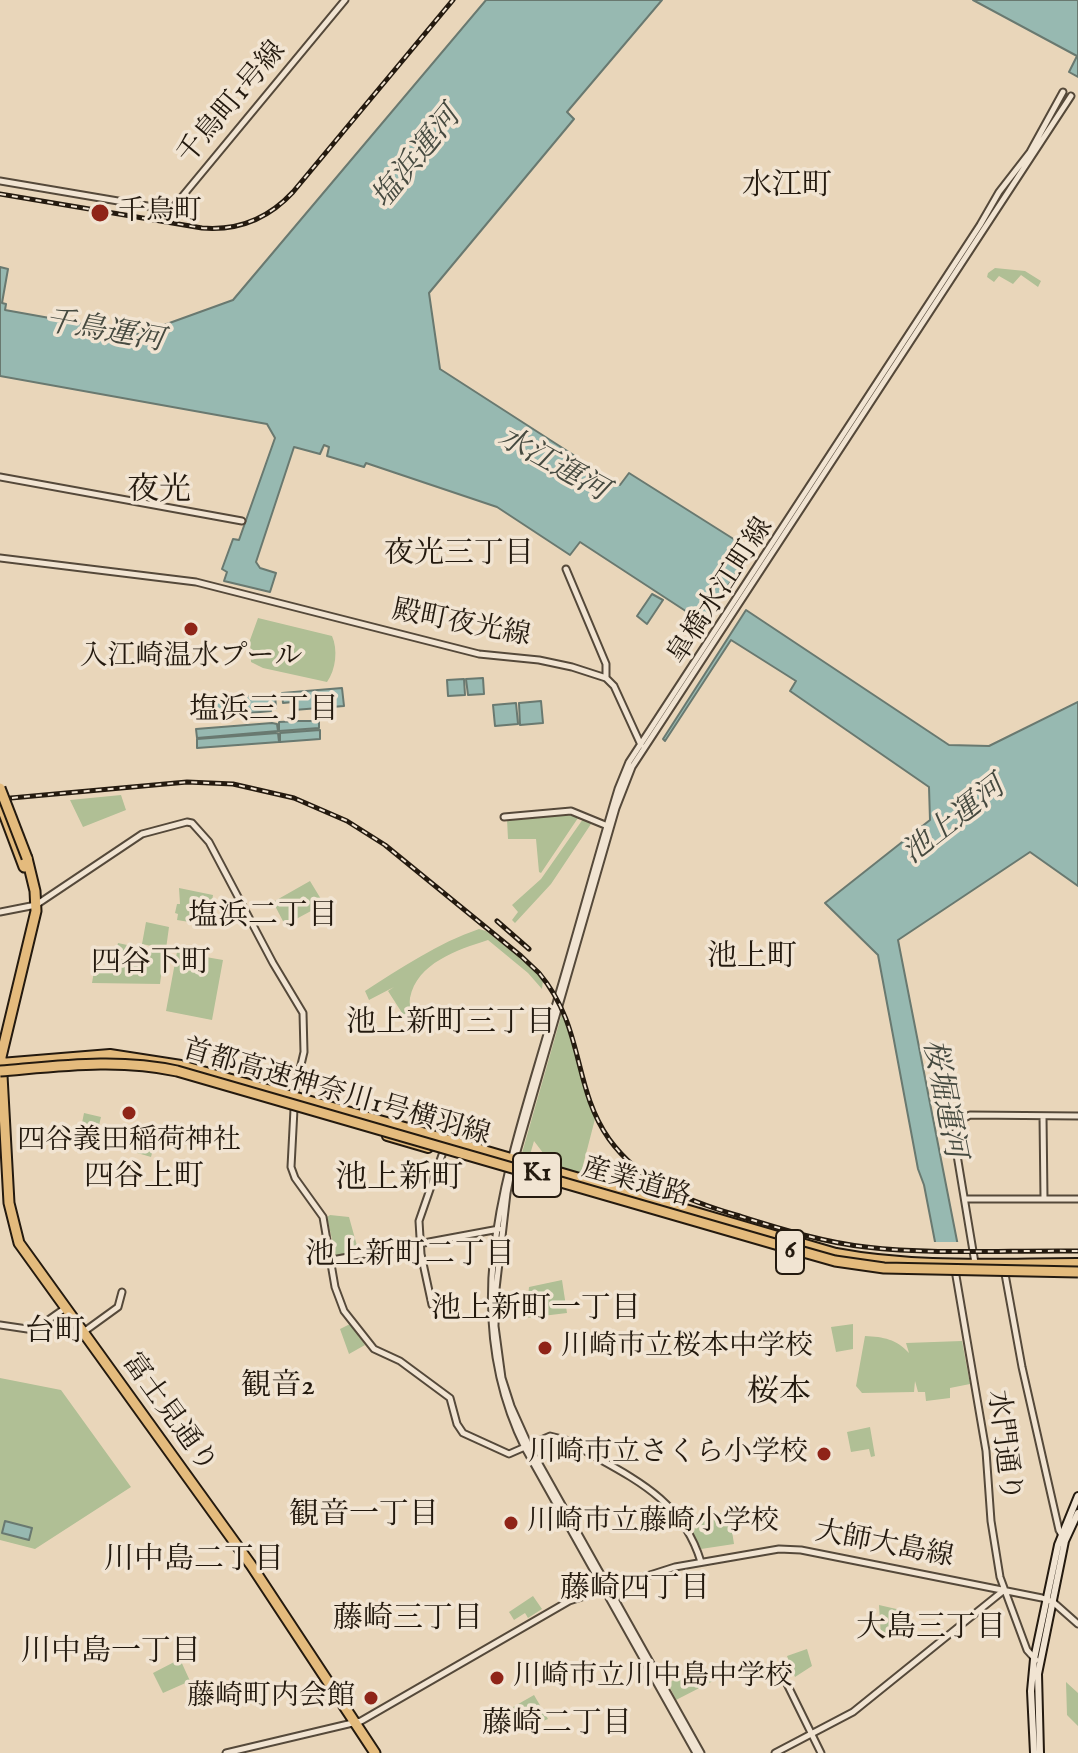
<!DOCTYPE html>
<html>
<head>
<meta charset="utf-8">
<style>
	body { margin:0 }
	canvas { display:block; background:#e9d6ba }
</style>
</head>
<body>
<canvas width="1078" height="1753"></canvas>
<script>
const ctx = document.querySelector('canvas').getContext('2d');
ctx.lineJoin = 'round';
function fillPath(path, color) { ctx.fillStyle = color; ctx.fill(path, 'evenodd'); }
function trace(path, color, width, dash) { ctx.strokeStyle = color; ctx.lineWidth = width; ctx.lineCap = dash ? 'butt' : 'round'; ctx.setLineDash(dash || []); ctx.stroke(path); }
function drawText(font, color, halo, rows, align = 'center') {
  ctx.font = font + ' "IM FELL English","Noto Serif JP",serif'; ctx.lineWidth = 7; ctx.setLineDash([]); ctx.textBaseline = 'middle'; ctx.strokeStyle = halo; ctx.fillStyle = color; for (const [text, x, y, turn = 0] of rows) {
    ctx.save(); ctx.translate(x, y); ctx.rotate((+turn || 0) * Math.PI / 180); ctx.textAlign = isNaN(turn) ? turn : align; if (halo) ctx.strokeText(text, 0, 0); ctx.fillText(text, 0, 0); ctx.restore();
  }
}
const green = new Path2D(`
	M995 268 1025 271 1041 281 1038 287 1021 275 1013 284 999 276 994 282 987 277 988 273Z
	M258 618 332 636C338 649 336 670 327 682L263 668 251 662 250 640Z
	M121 795 126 810 83 827 70 800Z
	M573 815 578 818 541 873 539 872 536 839H508L507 819Z
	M583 819 591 824 551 884 515 923 512 920 518 912 512 905 541 879Z
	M310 881 324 904 285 925 273 902Z
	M179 888 213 895 208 925 177 920 178 914 175 913 177 904H180Z
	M146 922 169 927 166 949 142 944Z
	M479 929 486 931 523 960 543 980 542 989 528 973 488 940C457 950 417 963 410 998 408 1009 416 1019 413 1030L388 991 394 987 369 1000 365 991C401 968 438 943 479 929Z
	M118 943 164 953 160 984 92 983 94 971H111Z
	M177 952 223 960 212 1020 166 1011Z
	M562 1013 569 1026 583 1085 595 1119 581 1173 553 1166 534 1141 529 1158 522 1153Z
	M84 1113 101 1117 94 1146 78 1143Z
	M138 1134 153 1137 155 1142 151 1157 134 1152Z
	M330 1215 349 1217 359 1253 336 1257 327 1217Z
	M562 1280 567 1313 526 1318 529 1287Z
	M350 1324 365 1345 349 1354 340 1329Z
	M853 1324V1349L836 1352 831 1327Z
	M865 1336C884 1337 896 1339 909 1353L906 1343 962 1341 970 1384 950 1388V1398L926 1401 925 1392H918L915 1381 914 1392 862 1393 856 1386Z
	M0 1378 61 1390 131 1487 35 1549 0 1540Z
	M870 1427 875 1456 871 1457 869 1449 851 1452 847 1432Z
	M729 1512 734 1544 701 1549 689 1524 698 1517Z
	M533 1596 542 1609 528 1618 525 1613 514 1620 509 1612Z
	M879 1605 905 1611 900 1631 881 1637Z
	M807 1649 812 1666 795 1677 787 1656Z
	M180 1659 190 1681 163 1693 153 1673Z
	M703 1665 713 1681 676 1700 668 1683Z
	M1066 1682 1078 1693V1726L1067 1715Z
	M534 1695 548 1719 525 1728 513 1707Z`);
const water = new Path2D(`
	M486 0H662L567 112 574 119 429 293 440 369 620 485 629 473 751 550 704 623 580 542 570 555 497 507 366 463 364 467 327 456 329 447 324 445 320 454 294 447 256 562 260 568 276 573 270 592 224 581 227 572 222 569 233 539 239 540 275 438 267 424 0 376V267L8 269 2 303 6 304 5 310 139 334 233 300Z
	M973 0H1078V77L1069 72 1077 56Z
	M652 594 663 600 647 624 637 616Z
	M746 610 949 745 989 746 1078 702V886L1030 852 898 940 958 1246 936 1247 924 1185 918 1169 878 955 825 903 930 820 929 787 790 691 796 681 731 640 665 741 663 739Z
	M483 678 484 694 468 695 466 679Z
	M464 679 465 695 448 696 447 680Z
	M342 688 344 706 294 710 293 702 283 703 282 693Z
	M275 694 276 708 271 709V711L195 718 194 700Z
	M541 701 543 723 520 725 519 703Z
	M516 703 518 724 495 726 493 705Z
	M299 721H319V728L279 731V722Z
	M272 723 277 724 278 731 197 738 196 729Z
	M320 730V739L280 742V733Z
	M278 733 279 742 197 748V739Z
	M5 1521 32 1528 29 1540 2 1533Z`);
const pier = new Path2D(`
	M931 1242H961L962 1247 959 1250 935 1251Z`);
const tertiary = new Path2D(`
	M0 181 171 210 345 0
	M0 477 242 521
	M0 558 196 582 479 654 539 660 572 667 606 678 614 686 641 745
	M566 569 606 664V678
	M504 817 571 811 610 827
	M0 912 36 905 142 834 187 822 192 823 209 842 273 963 303 1013 304 1052 295 1090 291 1167 295 1178 323 1217 335 1287 344 1311 374 1349 400 1361 450 1398 457 1424 463 1433 509 1454 550 1436 566 1440C624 1475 680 1493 701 1562
	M1043 1116 1044 1198
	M966 1199H1078
	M332 1260 499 1229
	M975 1263 954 1137 959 1121 970 1115 1078 1116
	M955 1270 986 1451 991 1521 1000 1577 1027 1650 1036 1660
	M1005 1274 1022 1367 1059 1530 1063 1537
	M432 1305 421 1254 419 1221 443 1152
	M0 1325 34 1330 64 1309
	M78 1336 118 1307 122 1292
	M787 1684 821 1753
	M226 1753 361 1721 569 1601 675 1567 779 1549 801 1550 1042 1598 1053 1602 1078 1624
	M696 1753 525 1448C454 1304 511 1161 552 1017 575 941 595 865 618 789L629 762 980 225 999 192 1030 152 1063 92
	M701 1753 529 1446 511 1406 502 1378 495 1326 496 1289 507 1193 511 1172 616 808 632 767 1071 96
	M775 1753 853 1712 1003 1591`);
const secondary = new Path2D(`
	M1034 1753 1031 1691 1034 1659 1058 1545 1078 1496
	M1040 1753 1038 1674 1065 1541 1078 1513`);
const primary = new Path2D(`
	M0 1063 110 1054 181 1065 412 1129 836 1253C915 1268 998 1263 1078 1263
	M387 1136 428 1148`);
const trunk = new Path2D(`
	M0 803 24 867
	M27 858 35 891 36 911 1 1057 9 1203 19 1243 251 1565 375 1753`);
const rail = new Path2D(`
	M0 194 202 228C238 231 269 218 293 192L453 0
	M0 799 187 782 233 784 294 798 347 821 385 845 521 956 539 973C585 1028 572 1086 609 1139 641 1183 686 1200 736 1215 779 1228 821 1242 866 1247 935 1255 1008 1250 1078 1251
	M497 921 529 949`);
const trunkBridge = new Path2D(`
	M0 788 27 858`);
const motorwayBridge = new Path2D(`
	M0 1071C60 1066 118 1058 177 1071L782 1246 835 1261 884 1268 1078 1272`);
const markers = [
	[100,213,10,"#8f2418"],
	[191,629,8,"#8f2418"],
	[129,1113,8,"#8f2418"],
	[545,1348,8,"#8f2418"],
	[824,1454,8,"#8f2418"],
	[511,1523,8,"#8f2418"],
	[497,1678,8,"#8f2418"],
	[371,1698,8,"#8f2418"]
];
const shields = [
	[537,1175,48],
	[790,1252,28]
];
const shieldNames = [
	["K1",537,1175],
	["6",790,1252]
];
const streetNames = [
	["千鳥町1号線",233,104,-50],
	["皐橋水江町線",722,592,-57],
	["殿町夜光線",461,625,11],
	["首都高速神奈川1号横羽線",336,1094,16],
	["産業道路",636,1184,16],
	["富士見通り",168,1414,54],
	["水門通り",1002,1446,83],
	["大師大島線",884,1546,11]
];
const poiNames = [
	["千鳥町",118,213],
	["入江崎温水プール",191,658,"center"],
	["四谷義田稲荷神社",129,1142,"center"],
	["川崎市立桜本中学校",561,1348],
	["川崎市立さくら小学校",808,1454,"right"],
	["川崎市立藤崎小学校",527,1523],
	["川崎市立川中島中学校",513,1678],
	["藤崎町内会館",355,1698,"right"]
];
const waterNames = [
	["塩浜運河",418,159,-51],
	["千鳥運河",104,333,10],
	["水江運河",552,466,29],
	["池上運河",955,822,-38],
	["桜堀運河",942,1099,79]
];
const neighbourhoodNames = [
	["水江町",787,188],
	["夜光三丁目",459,556],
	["塩浜三丁目",264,712],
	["塩浜二丁目",263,918],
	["池上町",752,959],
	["四谷下町",151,965],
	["池上新町三丁目",451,1025],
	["四谷上町",144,1179],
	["池上新町二丁目",410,1257],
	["池上新町一丁目",536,1311],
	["台町",55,1334],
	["観音2",278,1388],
	["観音一丁目",364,1517],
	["川中島二丁目",194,1562],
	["藤崎四丁目",635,1591],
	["藤崎三丁目",408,1621],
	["大島三丁目",931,1630],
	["川中島一丁目",111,1654],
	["藤崎二丁目",557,1726]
];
const quarterNames = [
	["夜光",159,492],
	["池上新町",399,1180],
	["桜本",779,1394]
];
fillPath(green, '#b0bf95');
fillPath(water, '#97b9b1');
trace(water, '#697970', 2);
fillPath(pier, '#e9d6ba');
trace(tertiary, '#55493a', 9);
trace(secondary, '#241a0f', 10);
trace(primary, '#241a0f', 12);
trace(trunk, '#241a0f', 13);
trace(tertiary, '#f1e4d2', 5);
trace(secondary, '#f1e4d2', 6);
trace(primary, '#e4bb7d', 8);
trace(trunk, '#e4bb7d', 9);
trace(rail, '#241a0f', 5);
trace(rail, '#f1e4d2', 2, [6]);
trace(trunkBridge, '#241a0f', 13, []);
trace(motorwayBridge, '#241a0f', 13, []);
trace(trunkBridge, '#e4bb7d', 9);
trace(motorwayBridge, '#e4bb7d', 9);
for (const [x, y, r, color] of markers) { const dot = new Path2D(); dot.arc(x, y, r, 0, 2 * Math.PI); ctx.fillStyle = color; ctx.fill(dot); trace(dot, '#f1e4d2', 3); }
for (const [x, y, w] of shields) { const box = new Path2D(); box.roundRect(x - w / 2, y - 22, w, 44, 6); ctx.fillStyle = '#f1e4d2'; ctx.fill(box); trace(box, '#241a0f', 2); }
drawText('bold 26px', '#241a0f', null, shieldNames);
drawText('28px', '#241a0f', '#f1e4d2', streetNames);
drawText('28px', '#241a0f', '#f1e4d2', poiNames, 'left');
drawText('italic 30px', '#464a40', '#f1e4d2', waterNames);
drawText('30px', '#241a0f', '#f1e4d2', neighbourhoodNames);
drawText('32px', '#241a0f', '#f1e4d2', quarterNames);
</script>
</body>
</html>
